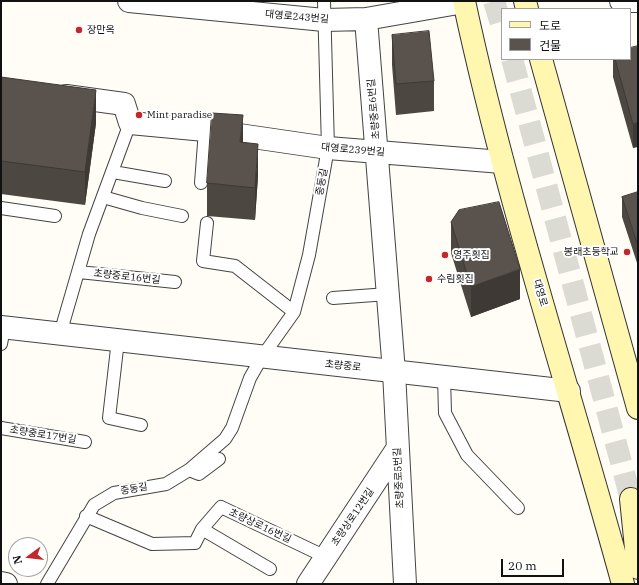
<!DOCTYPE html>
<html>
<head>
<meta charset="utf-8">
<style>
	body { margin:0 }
	#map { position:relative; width:639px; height:585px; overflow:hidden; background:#fffdf5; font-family:"IBM Plex Serif","Noto Sans KR",serif }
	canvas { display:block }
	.frame { position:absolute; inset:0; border:2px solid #111; pointer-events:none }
	.legend { position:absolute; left:501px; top:8px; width:130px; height:52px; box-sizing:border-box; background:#fff; border:1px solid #a0a0a0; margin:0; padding:5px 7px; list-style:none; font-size:12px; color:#111 }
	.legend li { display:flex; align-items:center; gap:8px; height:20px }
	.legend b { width:20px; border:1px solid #a0a0a0 }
	.north { position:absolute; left:8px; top:537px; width:40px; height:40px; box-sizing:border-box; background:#fff; border:1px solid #a0a0a0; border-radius:50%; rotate:255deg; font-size:11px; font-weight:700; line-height:16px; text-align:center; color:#111 }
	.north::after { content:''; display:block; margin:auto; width:14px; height:18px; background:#c4262e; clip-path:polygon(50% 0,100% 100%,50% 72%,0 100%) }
	.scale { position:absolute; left:501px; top:559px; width:63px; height:18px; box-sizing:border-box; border:2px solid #111; border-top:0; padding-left:5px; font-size:12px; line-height:14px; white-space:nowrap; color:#111; -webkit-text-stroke:3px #fff; paint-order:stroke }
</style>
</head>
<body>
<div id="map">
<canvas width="639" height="585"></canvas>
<div class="frame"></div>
<ul class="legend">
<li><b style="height:5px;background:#fff6b0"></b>도로</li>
<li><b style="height:11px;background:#5a524d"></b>건물</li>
</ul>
<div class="north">N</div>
<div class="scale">20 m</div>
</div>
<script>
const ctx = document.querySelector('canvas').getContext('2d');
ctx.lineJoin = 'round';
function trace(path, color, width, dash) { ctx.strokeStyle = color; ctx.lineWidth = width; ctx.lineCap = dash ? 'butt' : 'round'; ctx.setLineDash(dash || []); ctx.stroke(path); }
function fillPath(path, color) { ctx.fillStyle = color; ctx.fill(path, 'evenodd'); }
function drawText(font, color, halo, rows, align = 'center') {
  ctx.font = font + ' "IBM Plex Serif","Noto Sans KR",serif'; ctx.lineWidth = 4; ctx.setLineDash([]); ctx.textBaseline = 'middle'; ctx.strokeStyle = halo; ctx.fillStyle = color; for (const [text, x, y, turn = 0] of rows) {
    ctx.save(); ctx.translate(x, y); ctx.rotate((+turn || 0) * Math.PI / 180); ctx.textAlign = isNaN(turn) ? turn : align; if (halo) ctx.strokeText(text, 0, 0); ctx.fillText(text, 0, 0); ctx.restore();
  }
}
const secondaryTunnel = new Path2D(`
	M494 1 502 27
	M512 59 631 499`);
const service = new Path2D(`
	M113 172 165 181
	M201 183 205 130
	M103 197 142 208 182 216
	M1 208 55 216
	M207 223 203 261 235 266 294 312
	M79 272 175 282
	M333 298 388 294
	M60 334 89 234 130 123
	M118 340 109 418 141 425
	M1 344 4 328
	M444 377 445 413 467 455 518 508
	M1 428 85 442
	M189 470 199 474 219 459
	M86 516 152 544 195 543 202 529 221 507 326 557
	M202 529 270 569
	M47 584 94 505 114 493 166 484 189 470 225 439 232 428 250 378 262 357 294 312 309 255 328 148 324 1`);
const minor = new Path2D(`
	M129 1 324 20 366 19 464 2
	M621 1H638
	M366 19 394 372 405 584
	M66 96 124 104 130 123 205 130 328 148 502 162
	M308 584 397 449`);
const tertiary = new Path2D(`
	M1 327 569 391
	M1 583 6 584`);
const secondary = new Path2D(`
	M464 1C506 198 570 390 623 584
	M525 1 527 9
	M541 59 638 408
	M631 499 638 568`);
const wall = new Path2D(`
	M392 35 434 81V111L396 115 392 65Z
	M638 46 633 148 613 77V59H630Z
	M1 77 96 123 85 205 1 194Z
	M243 142 258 176 255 220 207 216V183Z
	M638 192V266L622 217V197Z
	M451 222 520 299 471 317 451 253Z`);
const shadedWall = new Path2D(`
	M96 90V123L85 205V172Z
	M243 115V148L240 142Z
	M638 122V147L633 148V124Z
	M258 144V176L255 220V188Z
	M520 269V299L471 317V287Z`);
const building = new Path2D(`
	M429 31 434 81 396 84 392 35Z
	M638 46V122L633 124 615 59H630V48Z
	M1 77 96 90 85 172 1 161Z
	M212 113 243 115 240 142 258 144 255 188 207 183Z
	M638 192V246L622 197Z
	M499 202 520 269 471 287 451 222 459 210Z`);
const markers = [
	[79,30,4,"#c4262e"],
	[139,115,4,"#c4262e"],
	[627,252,4,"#c4262e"],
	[445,255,4,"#c4262e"],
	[429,279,4,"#c4262e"]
];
const streetNames = [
	["대영로243번길",297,17,5],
	["초량중로6번길",374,109,-95],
	["대영로239번길",353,150,5],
	["중동길",322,182,-80],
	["초량중로16번길",127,277,6],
	["대영로",540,293,74],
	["초량중로",343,366,6],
	["초량중로17번길",43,435,9],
	["초량중로5번길",399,478,-93],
	["중동길",134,489,-10],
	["초량상로12번길",353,517,-56],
	["초량상로16번길",260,526,25]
];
const poiNames = [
	["장만옥",87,30],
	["Mint paradise",147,115],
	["봉래초등학교",619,252,"right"],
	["영주횟집",453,255],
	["수림횟집",437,279]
];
trace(secondaryTunnel, '#dbdad3', 22, [22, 11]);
trace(service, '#444', 14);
trace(minor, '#444', 24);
trace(tertiary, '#444', 24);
trace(secondary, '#333', 24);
trace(service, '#fff', 12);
trace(minor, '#fff', 22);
trace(tertiary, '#fff', 22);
trace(secondary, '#fff6b0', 22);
fillPath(wall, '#4d4742');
fillPath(shadedWall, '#3f3936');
fillPath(building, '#5a524d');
trace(building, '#3f3936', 1);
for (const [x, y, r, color] of markers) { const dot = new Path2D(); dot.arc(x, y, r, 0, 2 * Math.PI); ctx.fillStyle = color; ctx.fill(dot); trace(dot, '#fff', 1.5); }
drawText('10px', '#111', '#fff', streetNames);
drawText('10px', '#111', '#fff', poiNames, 'left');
</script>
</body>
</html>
